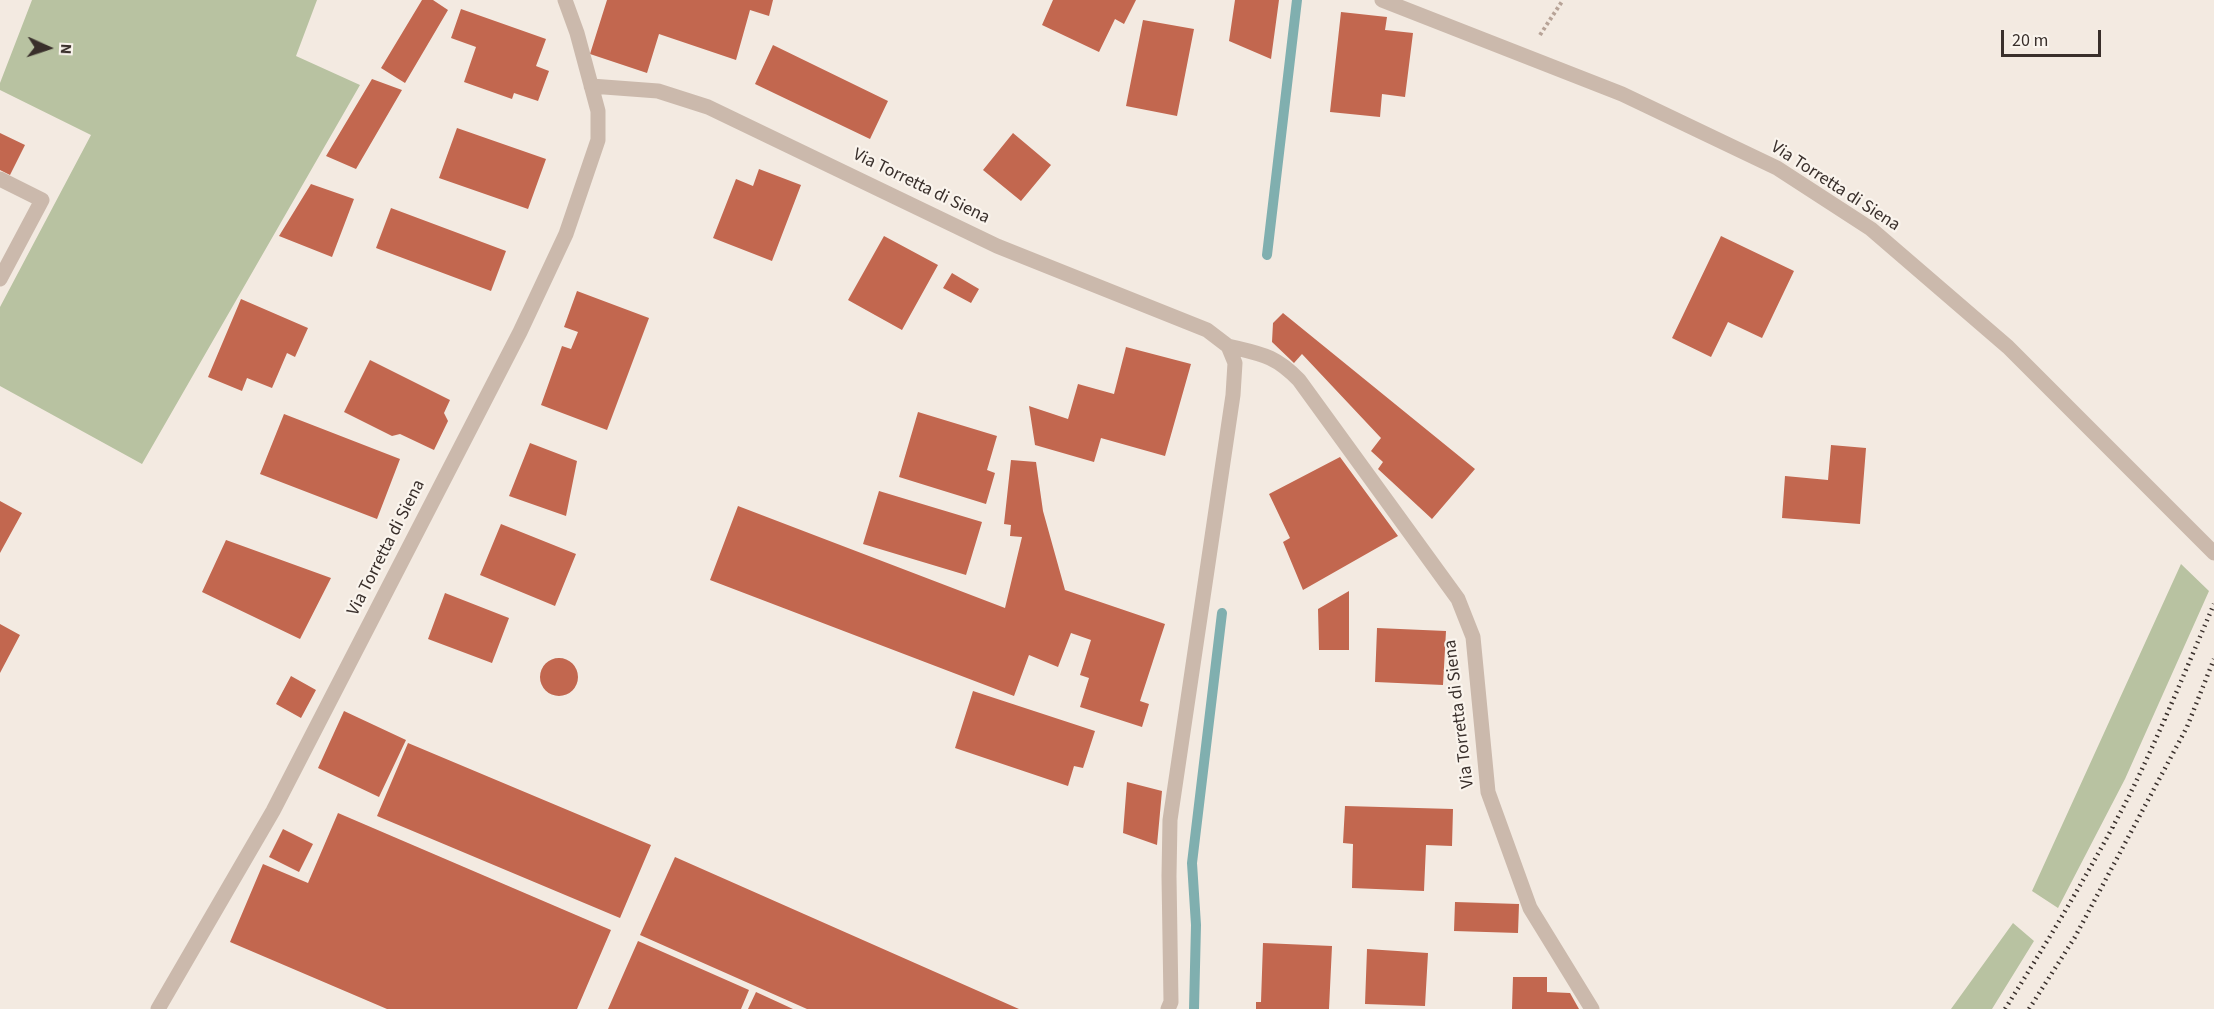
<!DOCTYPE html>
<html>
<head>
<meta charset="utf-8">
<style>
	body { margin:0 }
	#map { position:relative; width:2214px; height:1009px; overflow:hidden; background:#f3eae1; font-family:"Source Sans 3",sans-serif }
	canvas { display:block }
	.north { position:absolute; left:18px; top:18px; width:60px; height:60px; -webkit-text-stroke:4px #faf4ed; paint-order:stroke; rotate:93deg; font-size:16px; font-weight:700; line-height:24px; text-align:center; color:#392f2b }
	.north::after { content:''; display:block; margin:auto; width:21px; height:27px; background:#392f2b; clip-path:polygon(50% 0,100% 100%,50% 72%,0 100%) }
	.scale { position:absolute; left:2001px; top:30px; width:100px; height:27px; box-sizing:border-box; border:3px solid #392f2b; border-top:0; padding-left:8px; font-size:18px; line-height:21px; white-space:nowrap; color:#392f2b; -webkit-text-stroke:4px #faf4ed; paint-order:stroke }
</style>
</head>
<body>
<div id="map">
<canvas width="2214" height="1009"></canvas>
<div class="north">N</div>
<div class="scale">20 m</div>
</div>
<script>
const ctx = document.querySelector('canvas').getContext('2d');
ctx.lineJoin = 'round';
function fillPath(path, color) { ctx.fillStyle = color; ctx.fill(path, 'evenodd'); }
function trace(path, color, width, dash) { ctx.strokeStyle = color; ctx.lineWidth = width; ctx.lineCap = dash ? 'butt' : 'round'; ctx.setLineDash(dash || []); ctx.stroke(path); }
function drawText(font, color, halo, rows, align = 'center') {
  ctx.font = font + ' "Source Sans 3",sans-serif'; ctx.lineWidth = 4.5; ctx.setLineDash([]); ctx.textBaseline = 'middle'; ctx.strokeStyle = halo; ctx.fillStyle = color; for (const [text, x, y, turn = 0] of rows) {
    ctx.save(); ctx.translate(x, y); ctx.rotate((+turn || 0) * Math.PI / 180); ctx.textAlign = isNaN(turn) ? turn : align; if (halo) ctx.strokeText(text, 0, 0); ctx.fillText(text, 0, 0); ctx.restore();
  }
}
const green = new Path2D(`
	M32 0H317L296 56 360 85 142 464 0 386V307L91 135 0 90V83Z
	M2181 564 2209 591 2125 779 2058 908 2032 891Z
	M2013 923 2034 941 1992 1009H1951Z`);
const stream = new Path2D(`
	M1267 255 1297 0
	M1194 1009 1196 925 1192 863 1222 613`);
const building = new Path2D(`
	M422 0H433L448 10 405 83 381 68Z
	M607 0H773L769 16 750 10 736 60 659 34 647 73 590 54Z
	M1053 0H1136L1124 24 1115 19 1099 52 1042 25Z
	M1235 0H1279L1271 59 1229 41Z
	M461 9 546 39 536 66 549 71 538 101 514 93 512 99 464 82 476 47 451 38Z
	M1341 12 1387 17 1385 30 1413 33 1405 97 1382 94 1380 117 1330 112Z
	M1143 20 1194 29 1177 116 1126 106Z
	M773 45 888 101 870 139 755 84Z
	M372 79 402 90 356 169 326 156Z
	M457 128 546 159 528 209 439 178Z
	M0 133 25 145 10 175 0 170Z
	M1013 133 1051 165 1021 201 983 170Z
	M759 169 801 185 772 261 713 238 736 179 753 186Z
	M311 184 354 199 332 257 279 236Z
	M391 208 506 251 491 291 376 248Z
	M884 236 938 265 902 330 848 300Z
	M1721 236 1794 271 1762 338 1728 322 1711 357 1672 338Z
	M952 273 979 289 971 303 943 288Z
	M577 291 649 318 607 430 541 405 562 346 571 349 578 332 564 327Z
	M241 299 308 328 295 357 287 353 272 388 247 378 242 391 208 377Z
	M1283 313 1475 469 1432 519 1378 469 1383 462 1371 451 1381 438 1302 354 1294 363 1272 342 1273 323Z
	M1126 347 1191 364 1165 456 1101 438 1094 462 1035 445 1029 406 1068 419 1078 384 1114 394Z
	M370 360 450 400 444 413 448 421 434 450 400 434 392 436 344 412Z
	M918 412 997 436 987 470 995 473 986 504 899 477Z
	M284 414 400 459 377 519 260 474Z
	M530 443 577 461 566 516 509 496Z
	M1831 445 1866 448 1860 524 1782 518 1785 476 1828 480Z
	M1340 457 1398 536 1303 590 1283 542 1290 538 1269 494Z
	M1011 460 1036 462 1043 511 1065 590 1165 624 1140 701 1149 704 1142 727 1080 707 1089 678 1080 675 1091 640 1071 633 1058 667 1029 655 1014 696 710 580 738 506 1005 608 1022 537 1010 536 1011 525 1004 524Z
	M879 491 982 522 966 575 863 544Z
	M0 501 22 513 0 553Z
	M501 524 576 554 555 606 480 575Z
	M226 540 331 578 300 639 202 592Z
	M1349 591V650H1319L1318 609Z
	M445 593 509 618 492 663 428 639Z
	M0 624 20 635 0 673Z
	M1377 628 1446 631 1443 685 1375 682Z
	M540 677a19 19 0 1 1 38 0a19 19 0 1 1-38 0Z
	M291 676 316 690 301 718 276 704Z
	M973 691 1095 731 1083 768 1074 766 1068 786 955 748Z
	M344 711 406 740 379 797 318 768Z
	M408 743 651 845 620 918 377 816Z
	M1127 782 1162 791 1157 845 1123 833Z
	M1345 806 1453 809 1452 846 1426 845 1424 891 1352 888 1353 844 1343 843Z
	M338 813 611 930 577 1009H387L230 942 263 864 308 883Z
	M283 829 313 844 299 872 269 857Z
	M675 857 1019 1009H807L640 935Z
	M1455 902 1519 904 1518 933 1454 931Z
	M638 941 749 990 741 1009H608Z
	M1263 943 1332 946 1329 1009H1256V1002H1261Z
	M1367 949 1428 953 1425 1006 1365 1004Z
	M1513 977H1547V992L1570 993 1579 1009H1512Z
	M756 992 793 1009H748Z`);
const path = new Path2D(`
	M1540 35 1563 0`);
const minor = new Path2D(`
	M1382 0 1622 94 1777 168 1871 229 2008 347 2214 553
	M591 86 658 91 708 107 997 246 1207 330 1228 346 1235 363 1233 395 1170 820 1169 876 1171 1002 1168 1009
	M0 179 42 200 0 279
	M1228 346C1261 354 1275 355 1299 380L1458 599 1473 637 1488 792 1530 908 1592 1009
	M158 1009 273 811 520 332 566 234 598 140V111L577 33 565 0`);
const rail = new Path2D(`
	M2005 1009C2048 941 2090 871 2127 800 2159 736 2186 669 2214 604
	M2029 1009 2075 937 2187 727 2214 659`);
const streetNames = [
	["Via Torretta di Siena",921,187,26],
	["Via Torretta di Siena",1835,187,33],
	["Via Torretta di Siena",387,548,-63],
	["Via Torretta di Siena",1460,714,-97]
];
fillPath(green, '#b8c2a1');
trace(stream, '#80afaf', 10);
fillPath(building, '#c2674f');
trace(path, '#b7a397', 4, [3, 3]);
trace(minor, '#cbb9ac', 15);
trace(rail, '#392f2b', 4.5, [1.5, 4.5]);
drawText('18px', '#392f2b', '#faf4ed', streetNames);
</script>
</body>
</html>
